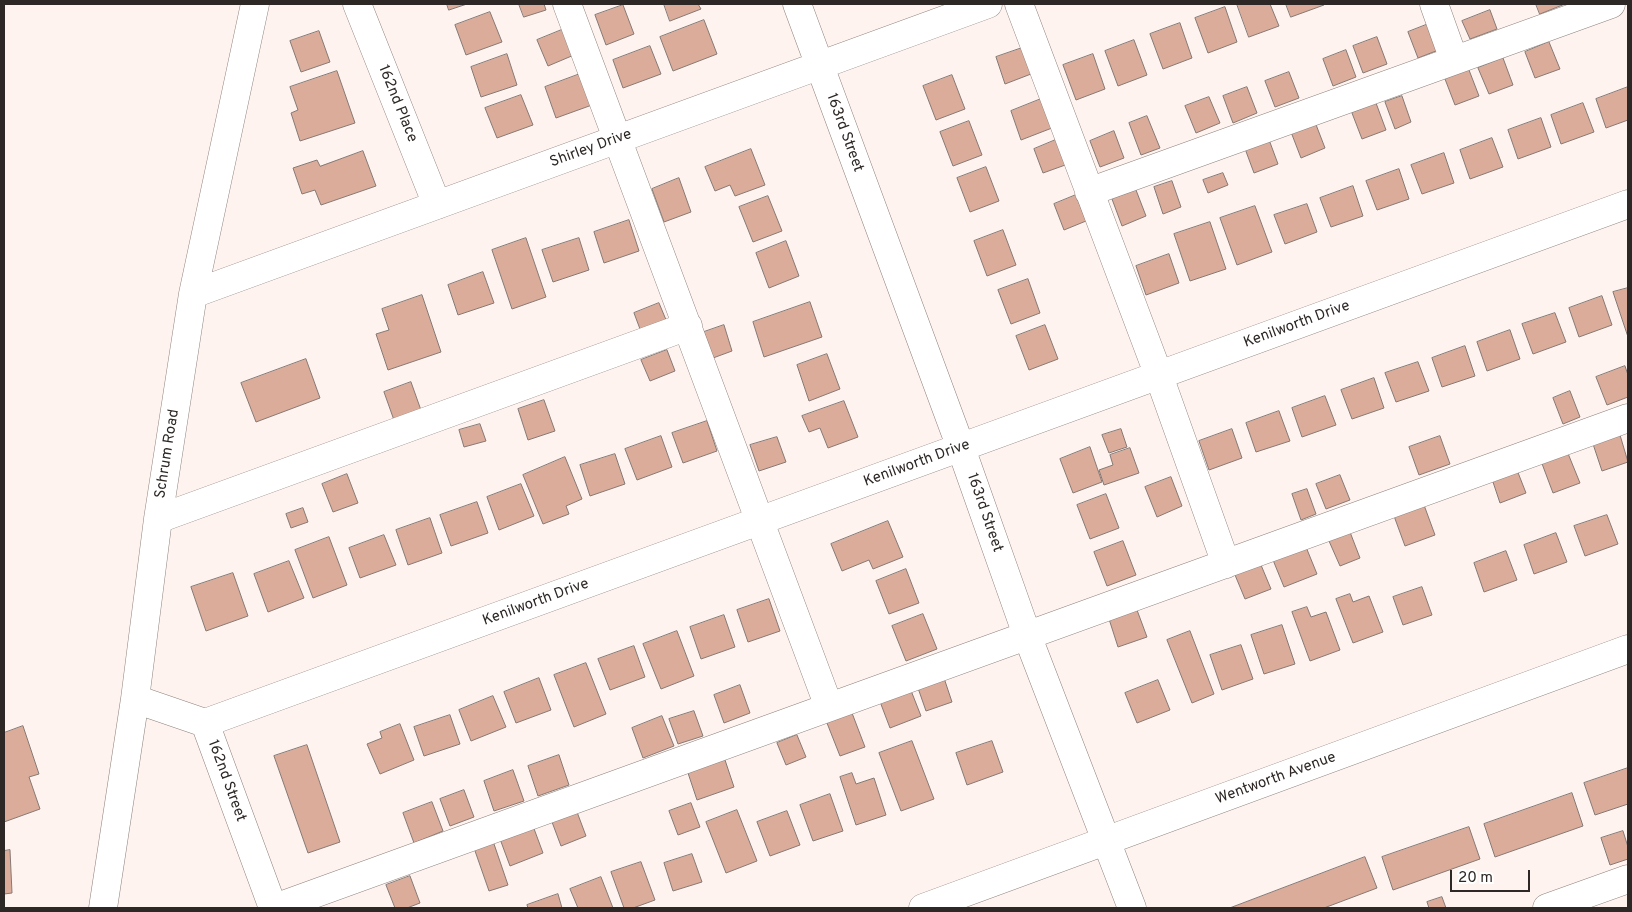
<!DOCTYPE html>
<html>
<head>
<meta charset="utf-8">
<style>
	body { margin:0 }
	#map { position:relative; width:1632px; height:912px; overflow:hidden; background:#fef3ef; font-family:Overpass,sans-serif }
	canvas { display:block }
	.frame { position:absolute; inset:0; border:5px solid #2d2826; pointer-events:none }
	.scale { position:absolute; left:1450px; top:870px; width:80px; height:22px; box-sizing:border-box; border:2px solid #2d2826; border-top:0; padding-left:6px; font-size:15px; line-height:18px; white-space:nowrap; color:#2d2826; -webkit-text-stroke:4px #fff; paint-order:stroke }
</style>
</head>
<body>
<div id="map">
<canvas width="1632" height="912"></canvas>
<div class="frame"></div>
<div class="scale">20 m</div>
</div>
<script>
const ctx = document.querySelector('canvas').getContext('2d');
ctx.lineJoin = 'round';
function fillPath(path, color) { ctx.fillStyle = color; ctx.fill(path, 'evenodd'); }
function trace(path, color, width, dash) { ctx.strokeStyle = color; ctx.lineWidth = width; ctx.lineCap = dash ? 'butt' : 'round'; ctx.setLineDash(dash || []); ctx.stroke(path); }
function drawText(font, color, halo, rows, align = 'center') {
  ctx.font = font + ' Overpass,sans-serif'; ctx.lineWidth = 4; ctx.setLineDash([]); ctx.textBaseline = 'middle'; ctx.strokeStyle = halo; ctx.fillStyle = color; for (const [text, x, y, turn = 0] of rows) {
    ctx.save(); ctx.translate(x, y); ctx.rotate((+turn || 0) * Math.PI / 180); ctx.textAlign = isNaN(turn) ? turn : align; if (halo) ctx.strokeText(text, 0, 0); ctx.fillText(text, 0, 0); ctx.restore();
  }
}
const building = new Path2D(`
	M447 4H467L449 10Z
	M519 4H544L546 10 524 17Z
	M664 4H698L701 9 670 21Z
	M1237 4H1270L1279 26 1249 37Z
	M1286 4H1323L1324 5 1291 17Z
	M1536 4H1565L1540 14Z
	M623 5 634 34 606 45 595 15Z
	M1225 7 1237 42 1208 53 1195 18Z
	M1490 10 1497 29 1470 39 1462 21Z
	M490 12 502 42 466 55 455 25Z
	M704 20 717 54 673 71 660 37Z
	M1180 23 1192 58 1163 69 1150 34Z
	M1431 23 1441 49 1418 58 1408 32Z
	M564 29 574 55 548 66 537 40Z
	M319 31 330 62 301 72 290 41Z
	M1377 37 1387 64 1363 73 1353 46Z
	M1134 40 1147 75 1118 86 1105 51Z
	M1549 42 1560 69 1535 78 1525 52Z
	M650 46 661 74 623 88 613 60Z
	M1022 48 1031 74 1005 84 996 57Z
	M1346 50 1356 77 1333 86 1323 59Z
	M507 54 517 85 481 97 471 67Z
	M1093 54 1105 89 1076 100 1063 65Z
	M1503 58 1513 85 1489 94 1478 68Z
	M1469 70 1479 96 1455 105 1445 79Z
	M337 71 355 123 300 141 291 113 298 110 290 87Z
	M1289 72 1299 98 1275 107 1265 81Z
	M580 74 592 105 556 118 545 87Z
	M952 75 965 109 936 120 923 86Z
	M1247 87 1257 113 1233 123 1223 96Z
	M1628 87V120L1606 128 1596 99Z
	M521 95 533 125 497 138 485 108Z
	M1402 96 1411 122 1395 129 1385 102Z
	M1209 97 1220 123 1196 133 1185 106Z
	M1041 99 1052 128 1021 140 1011 111Z
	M1376 103 1386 130 1362 139 1352 113Z
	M1583 103 1594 132 1561 144 1551 115Z
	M1147 116 1160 148 1141 155 1129 123Z
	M1541 118 1551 147 1518 159 1508 130Z
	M969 121 982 155 953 166 940 132Z
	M1315 122 1325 148 1301 158 1291 132Z
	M1114 131 1124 158 1100 167 1090 141Z
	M1268 137 1278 164 1254 173 1244 146Z
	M1492 138 1503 167 1470 179 1460 150Z
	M1058 139 1068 164 1043 173 1034 149Z
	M751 149 765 185 735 196 730 185 715 191 705 167Z
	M363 151 376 186 321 205 315 190 302 194 293 168 317 160 320 166Z
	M1444 153 1454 183 1422 194 1411 165Z
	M986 167 999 201 970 212 957 178Z
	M1399 169 1409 199 1377 210 1366 181Z
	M1223 173 1228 185 1208 193 1203 180Z
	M679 178 691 212 664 222 652 189Z
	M1172 181 1181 207 1163 214 1154 187Z
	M1353 186 1363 216 1331 227 1320 198Z
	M1136 190 1146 216 1122 226 1112 199Z
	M1076 195 1086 221 1064 230 1054 204Z
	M768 196 782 231 753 242 739 207Z
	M1307 204 1317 232 1285 244 1274 215Z
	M1255 206 1272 252 1237 265 1220 218Z
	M629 220 639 251 604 263 594 232Z
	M1210 222 1226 269 1190 281 1174 234Z
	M1003 230 1016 265 987 276 974 241Z
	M526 238 546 297 512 309 492 250Z
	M579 238 589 270 553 282 542 250Z
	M786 241 799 276 769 288 756 253Z
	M1169 254 1179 283 1146 295 1136 266Z
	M483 272 494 303 458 315 448 285Z
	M1028 279 1040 313 1011 324 998 290Z
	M1628 288V337L1613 292Z
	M422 295 441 352 388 370 376 334 389 330 382 309Z
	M1602 296 1612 325 1579 337 1569 308Z
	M810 302 822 337 764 357 753 322Z
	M659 303 669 327 643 337 634 313Z
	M1555 313 1566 342 1533 354 1522 324Z
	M724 325 732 351 713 358 704 332Z
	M1045 325 1058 359 1029 370 1016 336Z
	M1510 330 1520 359 1487 371 1477 342Z
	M1465 346 1475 376 1442 387 1432 358Z
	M667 350 675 371 650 381 641 360Z
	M827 354 840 389 809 401 797 365Z
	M306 359 320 398 256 422 241 383Z
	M1418 362 1429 391 1396 402 1385 373Z
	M1625 366 1628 375V397L1607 405 1596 377Z
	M1374 378 1384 408 1352 419 1341 390Z
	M411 382 422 413 395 423 384 392Z
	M1570 391 1580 417 1563 424 1553 398Z
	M1325 396 1336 425 1302 437 1292 408Z
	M544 400 555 431 528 440 518 409Z
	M844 401 858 437 828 448 820 428 809 432 802 416Z
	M1279 411 1290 441 1256 452 1246 423Z
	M707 421 717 451 683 463 672 433Z
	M480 424 486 441 464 447 459 430Z
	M1121 429 1127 447 1109 453 1102 435Z
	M1232 429 1242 458 1209 470 1199 441Z
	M1620 435 1628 462 1602 471 1593 444Z
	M661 436 672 467 637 480 625 449Z
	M1440 436 1450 464 1419 475 1409 447Z
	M777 437 786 462 759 471 750 445Z
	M1090 447 1102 482 1073 493 1060 459Z
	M1130 448 1139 473 1104 485 1099 470 1113 465 1110 455Z
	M1567 451 1580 483 1553 493 1541 461Z
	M615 454 625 484 590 496 580 465Z
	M565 457 582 499 566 506 569 514 543 524 523 475Z
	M1517 470 1526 493 1500 503 1492 479Z
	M347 474 358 503 333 512 322 484Z
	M1340 475 1350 500 1326 509 1316 484Z
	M1171 477 1182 506 1157 517 1145 487Z
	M521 484 534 516 499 530 487 497Z
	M1307 489 1316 514 1301 520 1292 494Z
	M1106 494 1119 528 1090 539 1077 505Z
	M477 502 488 533 451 546 440 515Z
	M1424 505 1435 535 1405 546 1394 516Z
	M303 508 308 522 291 528 286 514Z
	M1607 515 1618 544 1585 556 1574 526Z
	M430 518 442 553 408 565 396 530Z
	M888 521 903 557 873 569 869 560 842 571 831 544Z
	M1350 532 1360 558 1340 566 1329 541Z
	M1556 533 1567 562 1534 574 1524 545Z
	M384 535 396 565 360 578 349 548Z
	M329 537 347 585 313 598 295 550Z
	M1123 541 1136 575 1107 586 1094 552Z
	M1306 547 1317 574 1284 587 1273 560Z
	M1506 551 1517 580 1484 592 1474 563Z
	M289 561 304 598 268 612 254 574Z
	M1261 565 1271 589 1245 599 1235 575Z
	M906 569 919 603 889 614 876 581Z
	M233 573 248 616 206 631 191 587Z
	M1422 587 1432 615 1403 625 1393 597Z
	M1350 594 1353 602 1369 596 1383 632 1353 643 1336 599Z
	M769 599 780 631 748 642 737 610Z
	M1307 607 1311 617 1326 612 1340 650 1310 661 1292 612Z
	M1137 610 1147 637 1118 647 1109 619Z
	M923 614 937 649 906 661 892 626Z
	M724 615 735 647 701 659 690 627Z
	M1282 625 1295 664 1264 674 1251 635Z
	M677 631 694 676 661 689 643 644Z
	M1190 631 1214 694 1192 703 1167 640Z
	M1241 645 1253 679 1222 690 1210 655Z
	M634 646 645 677 610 690 598 659Z
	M586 663 606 714 574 727 554 675Z
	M539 678 551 710 516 723 504 692Z
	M944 678 952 702 926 711 918 688Z
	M1158 680 1170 710 1137 723 1125 693Z
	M740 685 750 713 724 723 714 695Z
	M910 688 921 716 890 728 879 699Z
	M493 696 506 727 471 741 459 710Z
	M694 711 703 736 678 744 669 719Z
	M852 713 865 747 840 756 827 723Z
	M450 715 460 744 424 756 414 727Z
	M662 716 674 746 643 758 632 728Z
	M400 724 414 760 380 774 367 744 382 738 380 732Z
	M23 726 39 774 29 777 40 809 4 822V733Z
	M797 735 806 757 786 765 777 743Z
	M912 741 934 799 901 811 879 753Z
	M992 741 1003 772 967 785 956 753Z
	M307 745 340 842 308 853 274 756Z
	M559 755 569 785 538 796 528 766Z
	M725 760 734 787 697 800 688 773Z
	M1628 768V804L1595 815 1584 783Z
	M513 770 524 801 494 811 484 781Z
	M852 773 856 784 874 778 886 815 856 825 840 777Z
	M464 790 474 817 450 826 440 799Z
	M1572 793 1583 826 1495 857 1484 824Z
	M830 794 843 831 813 841 800 805Z
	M432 802 443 831 414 843 403 813Z
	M691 803 700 827 678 835 669 811Z
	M737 810 757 861 726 873 706 822Z
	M787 811 800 845 770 856 757 822Z
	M577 812 586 836 561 846 552 822Z
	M533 826 543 853 510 866 500 839Z
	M1469 827 1480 859 1393 890 1382 857Z
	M1623 831 1628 847V859L1610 865 1601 838Z
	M493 841 508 885 489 891 474 848Z
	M10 850 12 893 4 894V851Z
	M692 854 702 882 673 891 664 863Z
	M1365 857 1377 888 1324 908H1230Z
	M641 862 655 900 633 908H624L611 872Z
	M410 876 420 903 407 908H395L386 885Z
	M601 877 613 908H578L570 889Z
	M558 894 562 908H528L527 905Z
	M1442 897 1446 908H1429L1427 902Z`);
const minor = new Path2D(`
	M357 4 437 205
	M567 4 829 707
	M797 4 961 448 1027 635 1132 908
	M1019 4 1159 376 1226 564
	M1434 4 1454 60
	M1089 192 1611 4
	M193 294 988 4
	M158 519 688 326
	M135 699 205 723 273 908
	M205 723 1628 204
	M103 908 135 699 158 519 193 294 255 4
	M275 908 1628 418
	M923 908 1628 649
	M1547 908 1628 879`);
const streetNames = [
	["162nd Place",397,104,68],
	["163rd Street",844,133,70],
	["Shirley Drive",591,149,-20],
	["Kenilworth Drive",1297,325,-20],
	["Schrum Road",168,454,-81],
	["Kenilworth Drive",917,464,-20],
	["163rd Street",984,513,71],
	["Kenilworth Drive",536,603,-20],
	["Wentworth Avenue",1276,779,-20],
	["162nd Street",226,781,70]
];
fillPath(building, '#dcac9a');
trace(building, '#857975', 1);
trace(minor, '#8e827d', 29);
trace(minor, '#fff', 28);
drawText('15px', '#2d2826', '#fff', streetNames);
</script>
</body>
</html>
